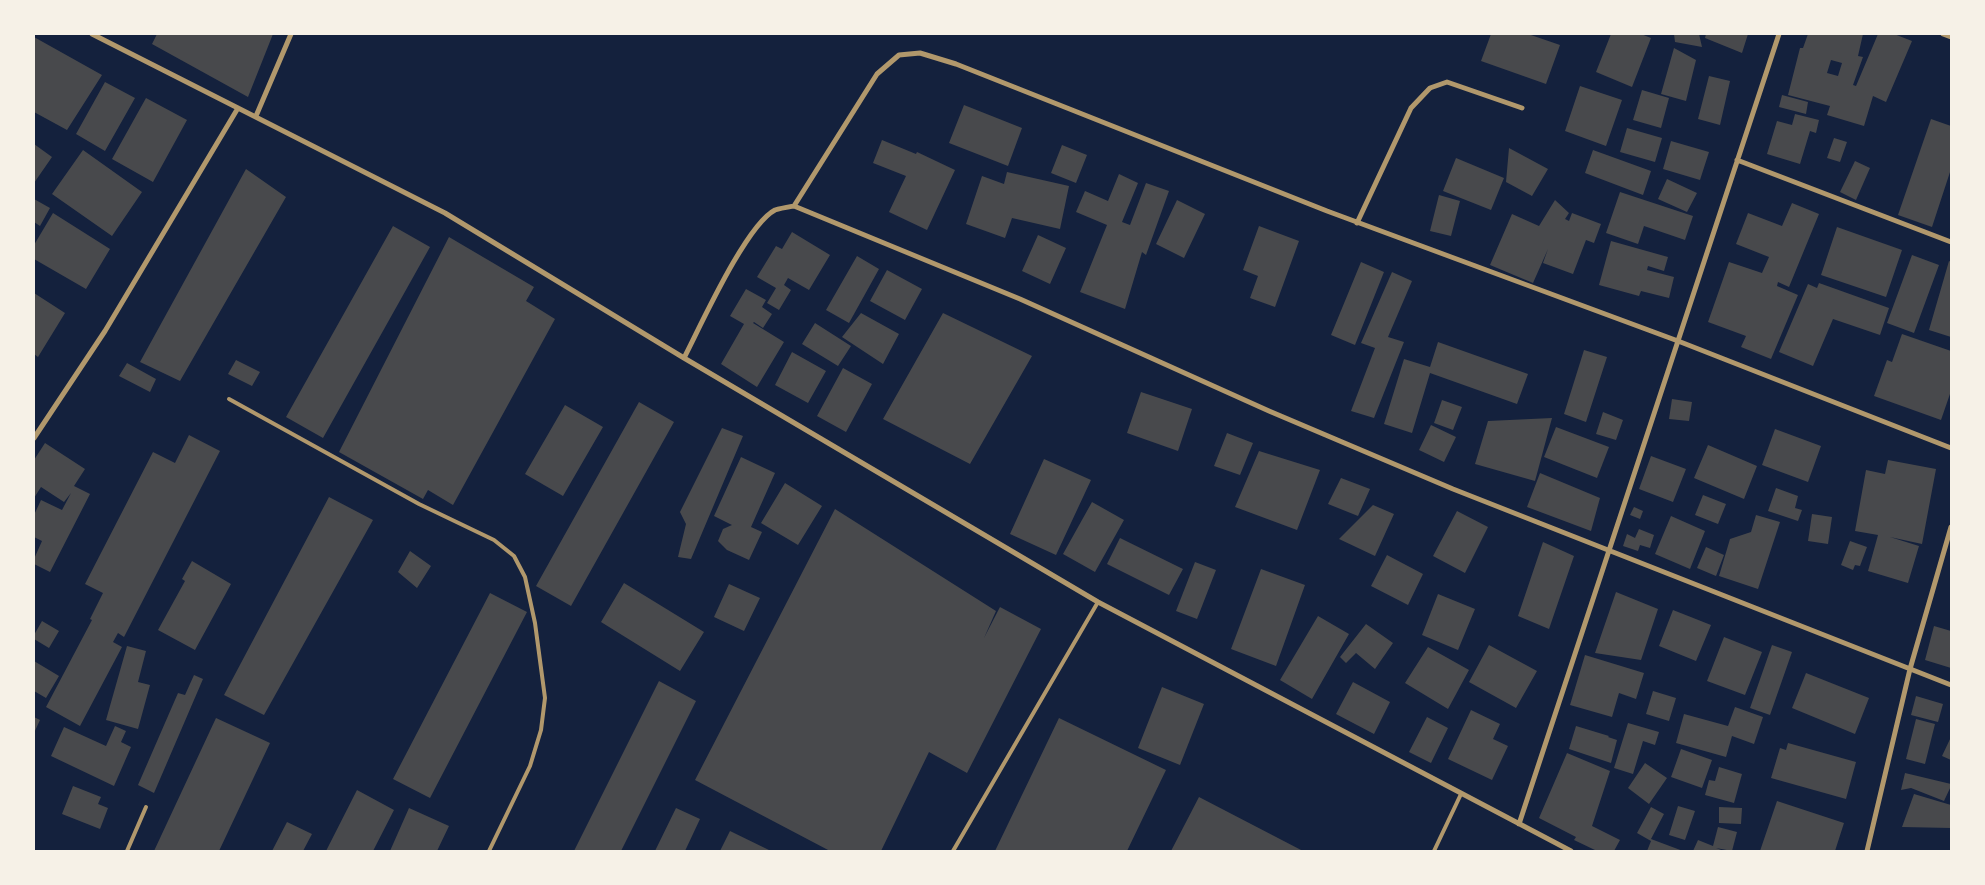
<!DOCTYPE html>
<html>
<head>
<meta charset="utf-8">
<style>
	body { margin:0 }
	#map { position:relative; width:1985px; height:885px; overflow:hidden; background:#14213d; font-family:"IBM Plex Serif",serif }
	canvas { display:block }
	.frame { position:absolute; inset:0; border:35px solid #f6f1e7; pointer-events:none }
</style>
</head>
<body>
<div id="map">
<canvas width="1985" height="885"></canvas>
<div class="frame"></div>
</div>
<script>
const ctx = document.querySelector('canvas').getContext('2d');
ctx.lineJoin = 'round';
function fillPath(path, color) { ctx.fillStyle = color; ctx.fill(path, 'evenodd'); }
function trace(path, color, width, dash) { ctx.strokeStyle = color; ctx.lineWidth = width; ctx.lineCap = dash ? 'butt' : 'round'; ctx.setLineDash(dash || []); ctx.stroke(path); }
const building = new Path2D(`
	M157 34H273L248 97 152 44Z
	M1491 34H1528L1560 45 1546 84 1481 61Z
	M1611 34H1641L1651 38 1632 87 1596 72Z
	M1674 34H1699L1702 47 1675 42Z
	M1706 34H1748L1742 53 1705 38Z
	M1808 34H1863L1858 56 1863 57 1853 85 1856 86 1878 34H1894L1912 41 1886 102 1873 96 1864 126 1827 115 1830 106 1788 95 1800 48H1803ZM1831 60 1842 63 1838 76 1827 73Z
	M34 37 102 75 67 130 34 112Z
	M1674 48 1696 60 1686 101 1661 94Z
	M1709 76 1730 81 1720 125 1698 119Z
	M105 82 135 98 105 151 76 134Z
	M1580 86 1622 100 1606 146 1565 131Z
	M1642 90 1669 98 1661 128 1633 120Z
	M1782 95 1808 102 1806 114 1779 107Z
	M146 98 187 120 153 182 112 159Z
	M964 105 1022 128 1008 166 949 143Z
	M1795 114 1819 120 1816 133 1810 131 1800 164 1767 154 1777 121 1792 125Z
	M1931 119 1951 126V169L1932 227 1898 215Z
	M1627 128 1662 138 1655 162 1620 152Z
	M1834 138 1847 142 1840 162 1827 158Z
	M882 140 916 154 917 152 955 170 927 230 889 212 906 176 873 163Z
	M1671 141 1709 152 1700 180 1663 169Z
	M34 144 52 157 34 183Z
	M1062 145 1087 155 1076 183 1051 173Z
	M1509 148 1548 169 1532 196 1506 182Z
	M83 150 142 192 112 236 52 194Z
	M1593 150 1651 171 1643 195 1585 173Z
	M1456 158 1504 178 1491 210 1443 191Z
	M1855 161 1870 168 1856 200 1840 192Z
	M246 169 286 197 180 381 140 362Z
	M1007 172 1069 186 1060 229 1012 218 1005 238 966 224 982 176 1004 184Z
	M1119 174 1138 183 1122 222 1130 225 1146 183 1169 191 1146 255 1142 252 1125 309 1080 292 1107 225 1076 212 1085 191 1108 201Z
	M1667 179 1697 193 1687 212 1658 199Z
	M1620 192 1693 216 1685 240 1644 226 1638 244 1606 233Z
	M1439 195 1460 201 1451 236 1430 231Z
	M34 199 50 208 40 226 34 222Z
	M1177 200 1205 214 1184 258 1156 244Z
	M1555 200 1569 213 1565 219 1569 221 1572 213 1601 224 1594 243 1586 240 1573 274 1543 263 1548 249 1533 283 1490 265 1512 214 1539 226Z
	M1792 203 1819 214 1789 287 1778 282 1777 286 1798 295 1771 359 1741 347 1746 336 1708 322 1729 262 1762 273 1769 257 1736 244 1748 213 1782 226Z
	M53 213 110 249 86 289 34 259V245Z
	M393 226 430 247 323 438 286 417Z
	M1259 226 1299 241 1275 307 1250 298 1258 276 1243 270Z
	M1837 227 1902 250 1886 297 1821 275Z
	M792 232 830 255 809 290 788 278 784 285 791 290 779 310 767 303 776 288 757 277 776 246 782 249Z
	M1038 235 1066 248 1050 284 1022 271Z
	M449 237 534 287 526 301 555 319 453 505 428 490 423 499 339 452Z
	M1611 241 1668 257 1664 271 1648 266 1647 270 1674 277 1669 298 1641 291 1639 296 1599 285Z
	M1912 255 1939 265 1914 333 1887 323Z
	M857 256 879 269 849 323 826 310Z
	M1949 261 1951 262V337L1929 330Z
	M1361 262 1384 272 1355 345 1331 335Z
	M887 270 922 289 905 320 870 301Z
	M1392 272 1412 281 1388 337 1404 342 1374 418 1351 411 1375 348 1361 343Z
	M1819 283 1889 308 1880 335 1833 319 1813 366 1779 352 1808 284 1817 288Z
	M746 289 766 300 762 307 772 314 763 328 754 322 753 323 784 342 757 387 721 364 744 324 730 316Z
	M34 293 65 313 38 357 34 354Z
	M861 313 899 334 883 364 842 337Z
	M943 313 1032 356 970 464 883 419Z
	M815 323 851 346 838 366 802 344Z
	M1902 334 1951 351V391L1941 420 1874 396 1887 360 1892 362Z
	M1438 342 1528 374 1517 404 1430 373 1412 433 1384 424 1404 359 1430 367Z
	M1584 350 1607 357 1586 422 1564 414Z
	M792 352 826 371 808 403 775 385Z
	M236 360 260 372 252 386 228 374Z
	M127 363 156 379 150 392 119 376Z
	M843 368 872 384 846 432 817 416Z
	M1141 392 1192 409 1178 451 1127 433Z
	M1672 399 1692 402 1689 421 1669 419Z
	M1442 400 1462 407 1453 430 1434 423Z
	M639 402 674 422 571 606 536 586Z
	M565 405 603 427 563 496 525 474Z
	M1603 412 1623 420 1616 440 1596 434Z
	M1552 418 1535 481 1475 464 1488 421Z
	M1431 425 1456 437 1444 462 1419 450Z
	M1556 427 1609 447 1597 478 1544 457Z
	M722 428 743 436 691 559 678 557 686 524 680 512Z
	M1775 429 1821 446 1808 482 1762 465Z
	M1227 433 1253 443 1240 475 1214 466Z
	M189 435 220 451 124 637 118 633 113 642 122 647 80 726 46 707 92 620 90 619 103 593 85 584 153 452 175 463Z
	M45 443 85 469 74 486 90 494 50 572 34 564V559L42 541 34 537V515L41 500 62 510 71 493 64 502 41 487 34 498V460Z
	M1708 445 1757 466 1744 499 1694 478Z
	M1259 451 1320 470 1297 530 1235 507Z
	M1651 456 1686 469 1673 502 1639 489Z
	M741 457 775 473 751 527 762 532 749 560 727 550 718 541 723 529 732 525 714 516Z
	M1044 459 1091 480 1056 555 1010 534Z
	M1888 460 1936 469 1922 544 1890 537 1919 546 1908 583 1868 571 1878 535 1855 531 1866 470 1885 474Z
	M1540 473 1600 498 1591 531 1527 507Z
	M1341 478 1370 489 1358 516 1328 504Z
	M785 483 822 506 798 545 761 523Z
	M1776 488 1798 496 1795 508 1802 510 1798 521 1768 511Z
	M1703 495 1726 504 1718 524 1695 515Z
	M329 497 373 520 264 715 224 695Z
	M1092 502 1124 520 1095 572 1063 554Z
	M1373 505 1394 514 1375 556 1339 539Z
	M1634 507 1643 511 1640 519 1630 515Z
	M835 509 996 611 984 638 1000 607 1041 629 967 773 929 752 881 851H830L695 780Z
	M1457 511 1488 527 1465 573 1433 556Z
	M1812 514 1832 517 1828 544 1808 541Z
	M1756 515 1780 522 1758 589 1719 576 1730 539 1751 532Z
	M1671 516 1705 531 1690 569 1655 554Z
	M1639 529 1654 535 1650 548 1640 545 1638 551 1623 546 1627 534 1635 538Z
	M1120 538 1183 569 1169 595 1107 564Z
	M1850 541 1867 547 1860 566 1855 565 1853 570 1841 565Z
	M1543 542 1574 556 1549 629 1518 616Z
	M1706 547 1724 555 1716 576 1697 568Z
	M410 551 431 566 417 588 398 572Z
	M1387 555 1423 574 1408 605 1371 586Z
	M192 561 231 584 195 650 158 630 185 581 182 579Z
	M1195 562 1216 570 1197 619 1176 611Z
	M1261 569 1305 585 1276 666 1231 649Z
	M624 583 704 632 680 671 601 622Z
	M729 584 760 598 744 631 714 617Z
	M1616 592 1658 609 1641 660 1595 653Z
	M490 593 527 612 430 798 393 779Z
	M1438 594 1475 609 1458 650 1422 635Z
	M1673 610 1711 625 1696 661 1659 646Z
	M1318 616 1349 634 1312 699 1280 680Z
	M42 621 59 631 49 648 34 639V635Z
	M1366 624 1393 643 1375 669 1356 653 1346 663 1340 657Z
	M1934 626 1951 631V668L1925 660Z
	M1724 637 1762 652 1745 695 1707 681Z
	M1489 645 1537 671 1516 708 1469 682Z
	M1772 645 1792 652 1770 715 1750 708Z
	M127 646 146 651 138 682 150 685 138 729 106 720Z
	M1428 647 1469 670 1448 709 1405 683Z
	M1585 655 1644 673 1636 699 1619 693 1612 717 1570 705Z
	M34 661 59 676 46 698 34 691Z
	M1806 673 1869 698 1855 734 1792 708Z
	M194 675 203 679 154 793 138 785 178 693 185 695Z
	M659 681 696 701 621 851H574Z
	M1353 682 1390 702 1374 734 1336 714Z
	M1162 687 1204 704 1180 765 1138 748Z
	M1653 691 1676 698 1669 721 1646 714Z
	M1916 696 1943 704 1938 722 1911 715Z
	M1735 707 1763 717 1754 744 1732 736 1726 757 1676 743 1684 714 1728 726Z
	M1471 710 1500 724 1493 739 1508 746 1492 780 1448 759Z
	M34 717 40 720 34 733Z
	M1427 717 1448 728 1431 763 1409 752Z
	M216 718 270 743 219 851H154Z
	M1059 718 1166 770 1127 851H995Z
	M1916 719 1935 724 1925 764 1906 759Z
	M1628 723 1659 732 1655 745 1643 741 1633 774 1614 768Z
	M115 726 126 731 121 742 131 747 114 786 51 756 64 727 106 746Z
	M1576 726 1609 736 1608 737 1617 740 1611 763 1569 749Z
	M1951 737V760L1942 756Z
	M1788 743 1856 762 1846 799 1771 778 1780 748 1786 750Z
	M1681 749 1712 760 1702 788 1671 777Z
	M1567 753 1610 771 1592 826 1620 840 1614 851H1597L1574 840 1576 837 1539 818Z
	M1645 763 1667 778 1649 804 1628 788Z
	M1719 767 1742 774 1734 803 1705 795 1709 780 1715 781Z
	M1905 773 1951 784V786L1944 801 1911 788 1901 790Z
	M73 786 101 797 98 804 108 808 100 829 62 814Z
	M357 790 394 810 373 851H326Z
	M1914 794 1951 805V828L1902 827Z
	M1199 797 1303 851H1171Z
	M1777 801 1844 823 1835 851H1760Z
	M1678 806 1695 811 1685 840 1669 835Z
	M1651 807 1664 814 1651 839 1683 851H1647L1651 841 1637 833Z
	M1719 807 1742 808 1741 824 1719 823Z
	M409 808 449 826 437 851H390Z
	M676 808 700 819 685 851H655Z
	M287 822 312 834 303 851H272Z
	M1718 827 1737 832 1732 851 1716 848 1724 851H1693L1698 840 1713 846Z
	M730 831 771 851H720Z`);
const service = new Path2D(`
	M229 399 419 504 494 540 514 556 525 577 535 623 545 698 541 730 530 766 489 851
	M127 851 146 807
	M953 851 1098 602
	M1434 851 1461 794`);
const minor = new Path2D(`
	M92 34 445 213 684 358 1098 602 1571 851
	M1943 34 1951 37
	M256 116 291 34
	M1737 160 1951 242
	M794 206 1020 299 1269 411 1453 489 1951 685
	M1357 223 1411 108 1430 88 1447 82 1522 108
	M684 358C701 325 746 225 775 210 781 208 788 207 794 206L877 74 899 55 920 53 956 64 1327 211 1678 341 1951 448
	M34 438 105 331 238 108
	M1519 824 1779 34
	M1867 851 1910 669 1951 527`);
fillPath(building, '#48494c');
trace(service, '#b1986c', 4);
trace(minor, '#b1986c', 5);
</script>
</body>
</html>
